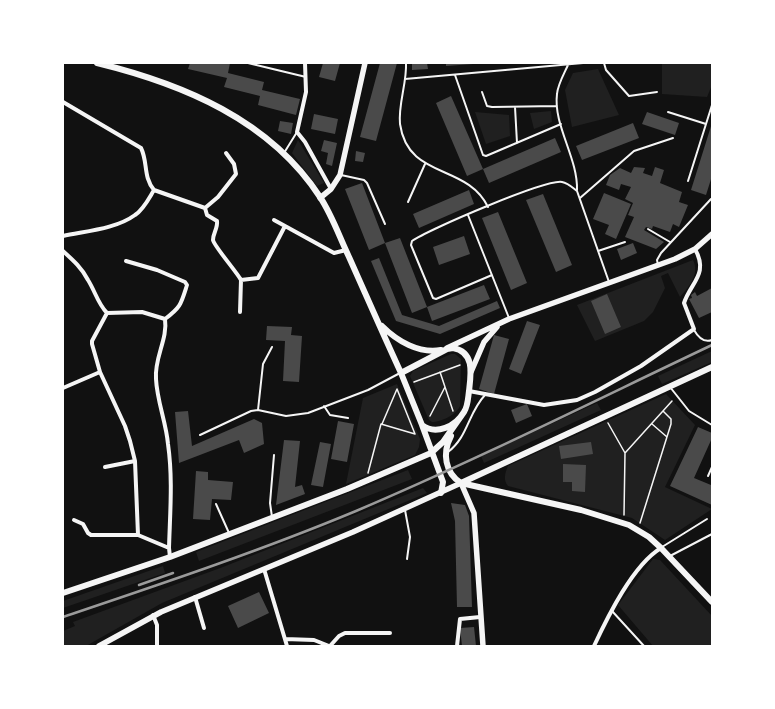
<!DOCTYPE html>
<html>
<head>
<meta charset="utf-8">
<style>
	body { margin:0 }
	#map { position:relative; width:775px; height:709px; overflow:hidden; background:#111; font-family:Lato,sans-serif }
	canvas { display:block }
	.frame { position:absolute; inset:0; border:64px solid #fff; pointer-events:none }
</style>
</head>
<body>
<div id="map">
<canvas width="775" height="709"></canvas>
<div class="frame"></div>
</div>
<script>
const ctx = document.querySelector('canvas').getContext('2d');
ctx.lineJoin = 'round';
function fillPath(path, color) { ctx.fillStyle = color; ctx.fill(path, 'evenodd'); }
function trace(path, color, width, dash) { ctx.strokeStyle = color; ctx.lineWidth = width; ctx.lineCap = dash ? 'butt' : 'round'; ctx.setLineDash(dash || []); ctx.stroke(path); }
const green = new Path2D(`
	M662 63H712V85L707 97 662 94Z
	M598 69 619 115 572 127 565 90 573 73Z
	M551 111 552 122 534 129 530 113Z
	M475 112 509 115 510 136 486 144Z
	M298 140 324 183 317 186 292 153Z
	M693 260C700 274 689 287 680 297L668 273 661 276 665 288 653 312 644 321 595 341 577 305Z
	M712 351V362L662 384 658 376Z
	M451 354H455L461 359 460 406C456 415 441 422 432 422L429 420 410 376 413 371Z
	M397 384 420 439 419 447 415 455 346 484 363 398Z
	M666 394 695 425 665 487 712 509 665 540 632 518 508 486C503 480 505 473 508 466Z
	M597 403 601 410 484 463 481 456Z
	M408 470 412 479 199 561 196 552Z
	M423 488 427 493 162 603 86 646H63V631L75 626 73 622 223 567Z
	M653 559 660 560 712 616V646H653L618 605Z
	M163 566 165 573 63 608V601Z`);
const building = new Path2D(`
	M190 63H230L228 73 264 82 262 90 300 99 296 115 258 105 260 96 224 87 227 78 188 69Z
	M323 63H340L335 81 319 77Z
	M380 63H397L376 141 360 137Z
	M412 63H427L428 69 412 70Z
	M446 63H473V64L446 66Z
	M451 96 483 169 555 138 561 152 489 183 483 169 467 176 436 103Z
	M647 112 679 123 675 135 642 124Z
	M314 114 338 119 335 134 311 129Z
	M280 121 293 123 291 134 278 131Z
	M633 123 639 138 582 160 576 146Z
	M712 123V176L706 195 691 190Z
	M324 140 337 143 332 166 326 164 328 153 321 151Z
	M356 151 365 153 363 162 355 161Z
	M634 167 645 168 643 173 652 176 655 167 664 170 660 183 682 192 679 202 688 205 679 227 673 224 670 232 653 226 652 229 646 227 644 230 664 242 656 249 625 237 634 217 628 215 633 203 625 199 631 187 621 184 619 190 606 185 610 175 620 168 631 173Z
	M362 183 385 243 369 250 345 189Z
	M469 190 474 204 419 228 413 214Z
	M604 193 631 204 616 239 605 234 609 225 593 219Z
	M543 194 572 265 556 272 526 200Z
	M498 212 527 283 511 290 482 218Z
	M464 236 470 254 439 265 433 247Z
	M400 238 427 307 412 313 385 243Z
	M633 243 637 253 621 260 617 249Z
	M379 258 402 315 439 326 497 301 500 308 440 334 396 321 371 261Z
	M484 285 490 299 432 321 427 307Z
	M712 288V312L699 318 689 299 692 298 691 295 695 292 697 296Z
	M607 294 621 327 605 334 591 301Z
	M527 321 540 325 521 374 509 369Z
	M267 326 292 327 291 335 302 336 299 382 283 381 285 341 266 340Z
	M494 335 509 339 494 394 479 389Z
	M527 404 532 416 516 423 511 410Z
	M188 411 192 446 254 419 262 423 264 444 244 453 239 440 179 463 175 412Z
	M338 421 354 424 347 462 331 459Z
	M698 427 712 433V438L694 478 711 485 712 483V505L670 486Z
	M284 440 300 441 295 487 302 485 305 494 276 505Z
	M320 442 331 444 323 487 311 485Z
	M591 442 593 454 561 459 559 446Z
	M563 464 586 465 585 492 572 491V482H563Z
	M196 471 208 472V480L233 482 231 500 212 499 210 520 193 519Z
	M451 503 465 505 469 516 472 607H457L455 521Z
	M259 592 269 613 238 628 228 606Z
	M474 627 476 646H462L460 628Z`);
const path = new Path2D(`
	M440 372 453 411
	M414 382 460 365
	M430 416 445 387
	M608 423 625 453
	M382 424 397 389 415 434
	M652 424 667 437
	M368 473 381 424 415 434
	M624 515 625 453 672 401
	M640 523 671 424V419L663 411`);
const service = new Path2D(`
	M248 63 306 77
	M406 63C407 83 398 104 400 124 408 180 467 163 488 207
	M604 63 606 70 629 96 657 92
	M568 65C564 74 558 84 557 94 553 125 578 158 577 190
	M455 75 483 155 486 156 561 124
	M405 79 583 63
	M482 92 487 106 492 107 557 106
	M515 107 517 143
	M668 112 706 124
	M284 153 297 132
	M341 175 364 180 367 183 385 224
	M688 181 712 105
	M580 198 634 151 673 138
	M408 202 425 164
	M468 215 509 318
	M648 229 670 242
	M598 251 625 242
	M658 265 657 260 661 253 711 199
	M492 275 436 299 433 298 411 245 412 241C427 230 546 179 562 182 568 183 573 188 577 191L609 282
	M694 330C698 337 704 343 712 340
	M670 387 689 411 712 425
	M324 406 330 415 348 418
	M258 410 263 364 272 347
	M200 435 251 411 258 410 286 416 308 413 368 390 400 373
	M448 452C468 437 468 413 485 395
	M708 476 712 467
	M216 504 229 533
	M405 510 410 537 407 559
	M272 517 270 503 274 455
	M662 547 707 519
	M670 556 712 534
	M612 611 644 646`);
const minor = new Path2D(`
	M305 63 306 92 297 132 305 142 331 189
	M63 102 141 148C148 162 143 177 154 190L205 208 207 215 217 221C218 228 213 233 213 240 214 246 236 271 241 280L258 278 285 226 334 253 346 250
	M205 208 218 197 236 174 234 164 226 153
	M274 220 285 226
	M63 236C86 231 116 229 135 215 144 209 149 198 154 190
	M63 251C73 260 82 268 88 280 95 291 98 304 107 313L142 312 165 319C168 339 154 358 156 379 157 401 166 422 168 444 173 479 170 513 169 548L170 557
	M126 261 157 270 185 282 187 285C181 304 181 307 165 319
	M240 312 241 280
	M107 313 92 341V344L100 372 125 426 130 441 135 461 138 535
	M63 388 100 372
	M469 391 544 405 577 400 595 392 641 366 694 329 684 303C691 282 709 274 695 249
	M105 467 135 461
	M74 520 83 524 88 533 91 535H138L169 548
	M264 569 287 646
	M195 597 204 628
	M153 615 157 625V646
	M285 639 314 640 329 646
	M330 646 339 636 345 633H390
	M457 646 460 619 480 617
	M594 646C608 616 633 565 661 548`);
const tertiary = new Path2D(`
	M320 198 331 189 340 175 365 63
	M447 348 509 319 675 259 695 249 712 234
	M471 372 484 342 497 327
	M99 646 161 612 353 532 461 483 474 513 483 646`);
const secondary = new Path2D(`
	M97 63C183 84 270 120 320 197 332 215 339 236 349 257 366 295 383 334 401 373
	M382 326C397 341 419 354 441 350
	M453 348C475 352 471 374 469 391 468 398 468 406 464 412 456 426 436 436 422 425L401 373 447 349Z
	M422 425 443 482 441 493
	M451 436C442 453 445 473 461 483L581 510 629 525 649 537 661 548 712 602
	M461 483 712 367
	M63 593 170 557 347 489 431 453 443 442 464 412`);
const rail = new Path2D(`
	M139 585 173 573
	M63 617C161 584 260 551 356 511 476 460 594 401 712 345`);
fillPath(green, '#202020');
fillPath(building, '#4a4a4a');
trace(path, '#f5f5f5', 1.5);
trace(service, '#f5f5f5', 2);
trace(minor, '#f5f5f5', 4);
trace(tertiary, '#f5f5f5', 5.5);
trace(secondary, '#f5f5f5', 6);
trace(rail, '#9a9a9a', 2.5);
</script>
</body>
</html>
